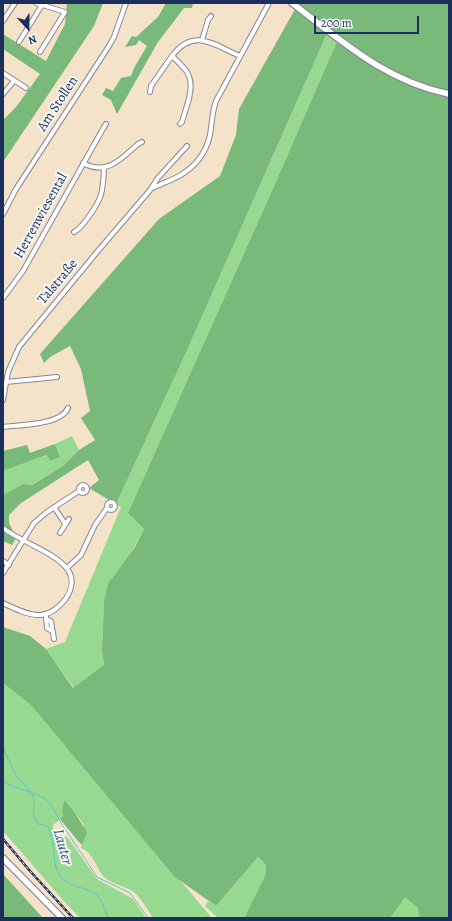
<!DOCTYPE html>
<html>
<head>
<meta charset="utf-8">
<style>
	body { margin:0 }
	#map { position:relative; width:452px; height:921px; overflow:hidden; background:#f4e2c9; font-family:Alegreya,serif }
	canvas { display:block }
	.frame { position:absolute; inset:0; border:4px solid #1b2f5e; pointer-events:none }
	.north { position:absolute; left:8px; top:8px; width:40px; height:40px; -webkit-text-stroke:3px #f6f6f2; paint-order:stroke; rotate:159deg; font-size:11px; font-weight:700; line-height:16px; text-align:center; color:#1b2f5e }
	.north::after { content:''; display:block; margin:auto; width:14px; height:18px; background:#1b2f5e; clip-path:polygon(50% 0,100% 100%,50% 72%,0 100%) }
	.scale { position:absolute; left:314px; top:16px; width:105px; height:18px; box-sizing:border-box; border:2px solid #1b2f5e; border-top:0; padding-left:5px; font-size:12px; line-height:14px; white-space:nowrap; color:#1b2f5e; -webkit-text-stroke:3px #f6f6f2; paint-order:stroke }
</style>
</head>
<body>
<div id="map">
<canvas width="452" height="921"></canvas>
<div class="frame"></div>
<div class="north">N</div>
<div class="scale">200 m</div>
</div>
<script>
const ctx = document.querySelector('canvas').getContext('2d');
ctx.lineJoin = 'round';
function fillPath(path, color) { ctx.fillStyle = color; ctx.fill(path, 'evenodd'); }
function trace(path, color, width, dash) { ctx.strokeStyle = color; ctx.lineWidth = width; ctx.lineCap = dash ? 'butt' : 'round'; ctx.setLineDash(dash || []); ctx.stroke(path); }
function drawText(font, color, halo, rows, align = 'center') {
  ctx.font = font + ' Alegreya,serif'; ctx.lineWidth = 4; ctx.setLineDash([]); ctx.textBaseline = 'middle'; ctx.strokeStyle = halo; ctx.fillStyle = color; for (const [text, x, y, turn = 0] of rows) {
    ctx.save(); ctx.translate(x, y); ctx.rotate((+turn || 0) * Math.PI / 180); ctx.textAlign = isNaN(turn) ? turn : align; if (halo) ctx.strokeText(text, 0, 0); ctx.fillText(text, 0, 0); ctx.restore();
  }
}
const green = new Path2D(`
	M328 31 338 39 275 184 128 513 144 529 104 601 102 650 104 665 74 688 46 649 65 642 121 507 116 504 188 348Z
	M72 436 79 450 64 465 31 485 23 484 3 495V471L48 455 60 456 55 444Z
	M3 683 31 705 212 918H153C147 909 141 897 132 891 125 886 109 883 104 877 97 869 93 852 81 848V844L83 843 84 825 73 810 64 801 62 810 63 817 53 825V834L55 842 66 836 68 838 97 879 133 899 146 918H80L62 899 3 831Z
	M258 857 266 865 265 876 244 918H218L205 906 208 901 216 906Z
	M404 896 418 908 419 918H390Z`);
const forest = new Path2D(`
	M67 3H103L94 26 3 162V120L16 107 40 74 3 49V34L46 61 65 24Z
	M166 3H193L192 8H184L158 42 117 114 111 100 102 95 106 88 113 91 121 78 131 76 134 68 147 46 139 40 136 45 125 47 132 36 136 37 158 17Z
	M298 3H449V918H419L418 908 405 897 390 918H244L265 876 266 865 258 857 216 906 175 877 31 705 3 683V627L30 636 46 649 73 688 104 665 102 650 104 601 108 584 135 547 144 529 128 513 275 184 338 39 328 31 188 348 116 504 89 488 99 480 88 460 21 503 9 515V523L16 538 12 545 3 541V495L23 484 32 485 64 465 79 450 95 440 81 418 90 411 81 369 70 346 50 357 44 363 40 354 159 219 220 176 236 135 239 109 298 4Z
	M55 444 60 457 50 461 47 455 3 471V451L27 445 30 453Z
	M64 800 73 810 87 832 83 843 81 844 78 841 60 819 63 816 62 810Z
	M3 874 43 918H3Z`);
const stream = new Path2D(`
	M3 748C8 758 12 768 17 777 22 783 29 788 32 794 37 804 29 813 38 824L47 826C58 840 49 864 62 878 71 888 85 887 95 893 102 898 105 911 108 918
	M3 780 7 784 30 792
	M33 793 45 798 51 805 61 823 97 877 130 893 148 918`);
const street = new Path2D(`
	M36 3 65 12 40 52
	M3 21 15 3
	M202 40 208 20 211 16
	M19 42 42 5
	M3 73 26 88
	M150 92 151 86 172 56
	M3 94 14 81
	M180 124 182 122C186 107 196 86 187 72 183 66 177 61 172 56 194 27 214 45 240 56
	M83 163C107 176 121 159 138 144L142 142
	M151 189 157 179 187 146
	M3 214 16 189 109 46 114 37 126 3
	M74 232C80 229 83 224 87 219 102 199 103 193 104 168
	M3 298 23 271 104 127 106 124
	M6 382 57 377
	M3 400 8 372 19 347 97 252 151 189C160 184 170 181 179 176 195 167 206 153 210 135 212 123 212 112 216 101L269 3
	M3 427C20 425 61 425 68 408
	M79 489a4 4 0 1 1 8 0a4 4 0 1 1-8 0Z
	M107 506a4 4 0 1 1 8 0a4 4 0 1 1-8 0Z
	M54 507 64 522 65 525
	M3 528C21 542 55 552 68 570 80 587 60 613 41 615 29 616 13 608 3 603
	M60 533 69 519
	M3 561 9 565
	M67 568 81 555 95 525 107 508
	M3 573 34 523 47 512 79 491
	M46 616 47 628 52 631
	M46 619 51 621 54 639`);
const secondary = new Path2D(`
	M292 3C342 41 385 81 449 94
	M3 858 62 918`);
const rail = new Path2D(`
	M3 839 30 871 73 918`);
const streetNames = [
	["Am Stollen",58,104,-57],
	["Herrenwiesental",41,216,-61],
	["Talstraße",58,282,-50]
];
const waterNames = [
	["Lauter",62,847,74]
];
fillPath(green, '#97d990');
fillPath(forest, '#79b97a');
trace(stream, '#59c5d1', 1);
trace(street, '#888894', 6);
trace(secondary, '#888894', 8);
trace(street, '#fff', 4);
trace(secondary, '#fff', 5.5);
trace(rail, '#1b2f5e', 2.5);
trace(rail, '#f6f6f2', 1, [3]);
drawText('14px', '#1b2f5e', '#f6f6f2', streetNames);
drawText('italic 15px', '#2e5c80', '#f6f6f2', waterNames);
</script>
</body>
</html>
